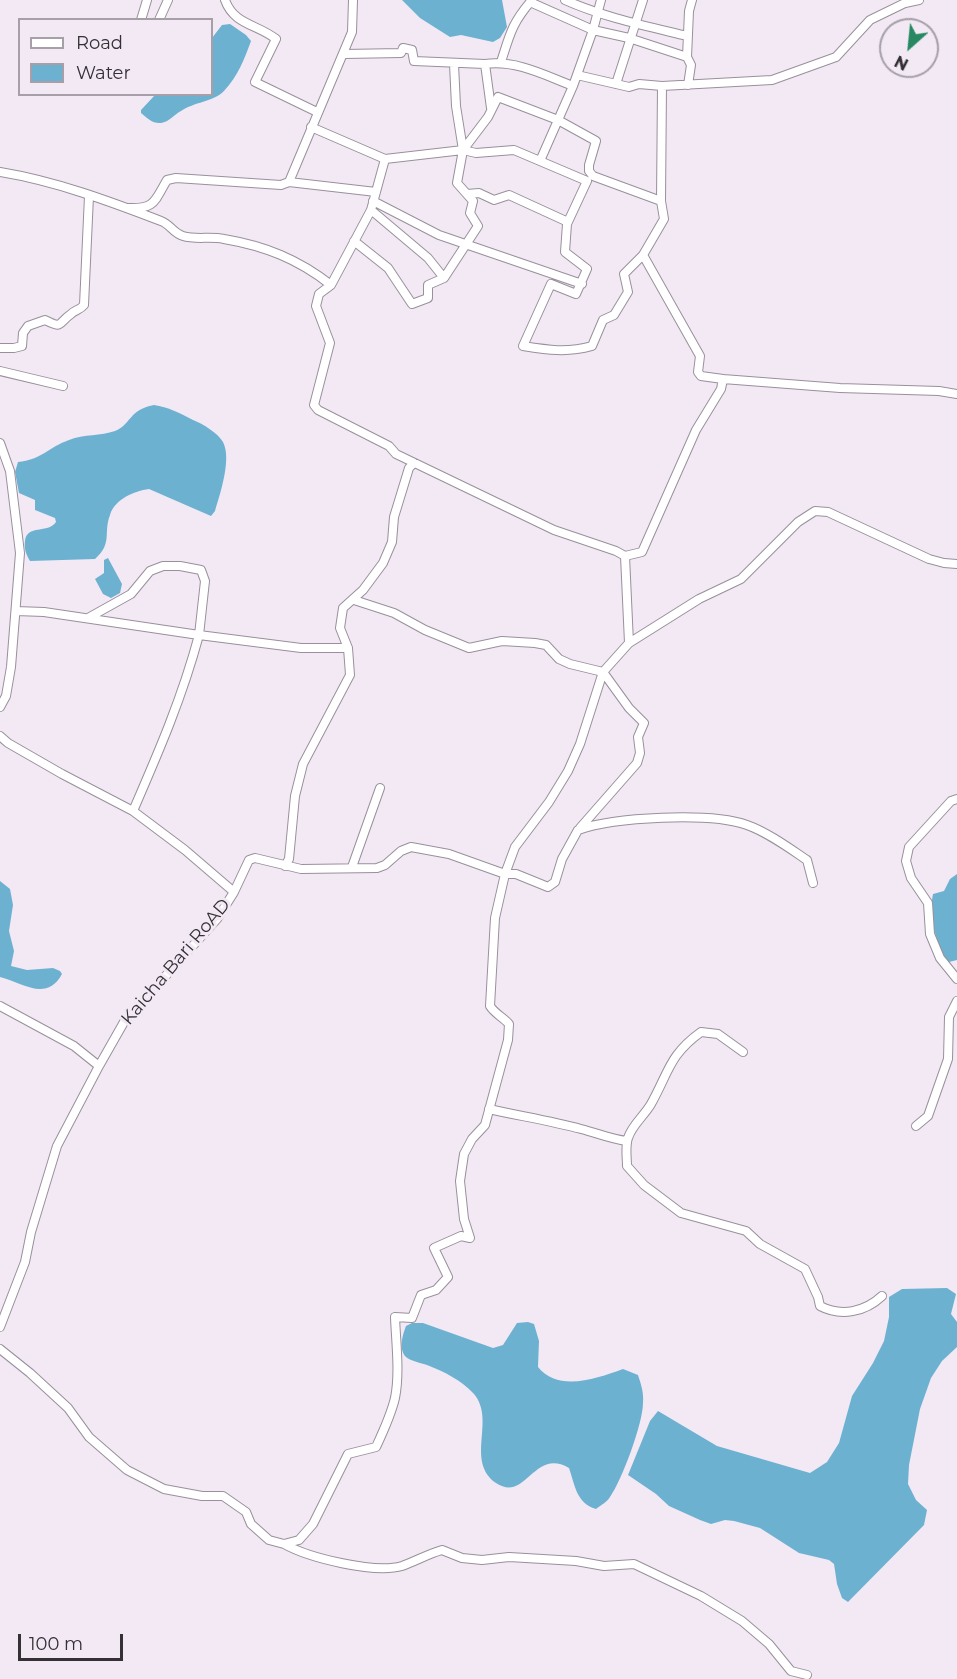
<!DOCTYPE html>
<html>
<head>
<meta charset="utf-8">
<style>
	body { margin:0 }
	#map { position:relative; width:957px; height:1679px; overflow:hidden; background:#f2e9f5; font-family:Montserrat,sans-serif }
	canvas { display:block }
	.legend { position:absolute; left:18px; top:18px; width:195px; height:78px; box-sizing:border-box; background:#f2e9f5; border:2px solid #a69fa8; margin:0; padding:8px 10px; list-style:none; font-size:18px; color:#343035 }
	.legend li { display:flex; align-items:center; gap:12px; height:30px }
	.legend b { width:30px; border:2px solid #a69fa8 }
	.north { position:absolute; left:879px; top:18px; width:60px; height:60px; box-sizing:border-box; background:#f2e9f5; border:2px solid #a69fa8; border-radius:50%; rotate:207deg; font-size:16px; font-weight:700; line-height:24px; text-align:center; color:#343035 }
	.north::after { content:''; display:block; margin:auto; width:21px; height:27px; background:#278862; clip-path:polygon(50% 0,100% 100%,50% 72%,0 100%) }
	.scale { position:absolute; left:18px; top:1634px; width:105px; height:27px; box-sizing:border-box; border:3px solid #343035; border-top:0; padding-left:8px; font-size:18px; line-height:21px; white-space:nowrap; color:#343035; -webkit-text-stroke:4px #f2e9f5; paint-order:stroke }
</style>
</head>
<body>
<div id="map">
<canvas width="957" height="1679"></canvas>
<ul class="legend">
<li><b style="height:8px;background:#fff"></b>Road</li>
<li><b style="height:16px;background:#6db1d1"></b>Water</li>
</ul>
<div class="north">N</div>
<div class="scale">100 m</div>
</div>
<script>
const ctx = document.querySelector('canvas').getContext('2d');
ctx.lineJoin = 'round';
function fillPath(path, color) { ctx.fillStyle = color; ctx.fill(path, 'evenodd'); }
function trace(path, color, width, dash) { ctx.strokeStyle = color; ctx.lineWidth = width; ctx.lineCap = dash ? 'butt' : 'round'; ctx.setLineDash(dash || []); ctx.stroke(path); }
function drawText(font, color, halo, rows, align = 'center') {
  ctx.font = font + ' Montserrat,sans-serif'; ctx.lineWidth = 6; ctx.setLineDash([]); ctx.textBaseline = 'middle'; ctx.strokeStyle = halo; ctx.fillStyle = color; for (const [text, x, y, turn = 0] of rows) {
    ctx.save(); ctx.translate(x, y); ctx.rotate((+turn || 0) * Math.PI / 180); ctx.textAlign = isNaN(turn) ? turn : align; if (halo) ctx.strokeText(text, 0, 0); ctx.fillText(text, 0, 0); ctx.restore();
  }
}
const water = new Path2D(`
	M402 0H502L507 27 500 38 493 42 461 35 450 37 420 18Z
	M230 24 246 35 251 41C244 60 238 76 224 91 213 102 194 102 181 111 175 114 169 122 161 123 153 124 147 118 141 113V110L155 95 212 94V38L222 25Z
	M154 405C168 407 180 413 193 420 203 424 218 433 223 442 232 459 220 494 215 511L211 516 149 489C134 491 115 499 110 515 103 533 113 543 95 559L30 561C26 554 24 549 25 541 27 524 48 534 56 522L55 518 35 510V500L19 493 15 472 18 462C41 460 49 447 69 440 84 434 101 436 115 431 131 425 128 410 154 405Z
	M108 558 122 584 120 593 111 598 103 594 95 579 104 573V560Z
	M957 874V960L949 962 945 960C936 938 928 918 933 894L944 891 950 879Z
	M0 881 10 889 13 905 9 931 14 951 11 966 27 970 53 968 60 971 62 974C46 1003 22 982 0 977Z
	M947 1288 956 1294 951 1314 957 1322V1347L942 1361 931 1378 920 1409 909 1465 908 1484 916 1500 927 1510 924 1525 848 1602 842 1598 837 1584 834 1564 829 1560 799 1553 760 1528 734 1521 725 1520 711 1524 700 1520 669 1506 656 1494 628 1475 650 1421 658 1411 717 1446 810 1473 827 1462 839 1443 852 1396 873 1363 884 1341 889 1317V1297L902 1289Z
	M528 1322 534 1324 539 1341 538 1367C558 1392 596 1379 623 1369L638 1375C641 1384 644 1393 643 1403 643 1423 622 1480 610 1497 607 1502 601 1505 596 1509 576 1503 575 1485 569 1468 534 1447 526 1503 496 1483 465 1461 496 1420 474 1394 461 1380 445 1372 427 1365 421 1363 411 1361 406 1357 398 1349 403 1334 406 1326L412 1323H423L493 1348 503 1345 517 1323Z`);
const street = new Path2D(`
	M225 0C234 25 257 24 276 39L255 82 317 112
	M565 0C603 17 646 26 687 36
	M530 2 593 30 629 38 687 57 691 65 688 85
	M141 20 147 0
	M159 20 168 0
	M344 54 401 53 403 48 412 50 414 61 485 64
	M687 57 689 11 692 0
	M501 62C510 34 512 23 532 0
	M454 64 456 106 463 150
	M577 75 629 87 639 84 662 86
	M616 84 643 0
	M491 108 485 64C517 60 544 75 573 86L593 30 601 0
	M311 127 385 159
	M540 161 573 86
	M0 172C55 181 109 201 161 221 170 224 173 233 183 236 196 240 210 236 224 239 265 246 298 259 331 285
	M289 182 376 192
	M467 194 479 193 494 200 509 195 568 222
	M373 201 439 235 582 284
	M661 201 593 176 589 171V165L596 141 558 120 498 97 488 117 463 150 385 159 371 210 331 285 319 294 316 306 330 343 314 405 318 410 389 446 396 454 554 530 616 551 625 556 642 552 696 430 721 389 723 379 701 376 698 372 700 356 643 255 664 219 661 201 662 86 772 80 836 57 870 20 905 3 919 0
	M128 208C155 209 154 202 167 180L176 178 281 185 289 182 352 32 353 0
	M371 210 428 258 444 278
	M354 241 388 268 412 304 428 298V285L444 278 478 226 470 213 473 201 457 183 463 150 476 153 514 150 587 181 567 224 565 252 587 269 576 294 551 284 523 346C548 350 567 353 592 346L603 320 614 315 628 292 624 274 643 255
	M0 348H14L22 346 23 333 28 326 45 320C63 329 57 324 71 314 75 310 80 310 84 305L89 196
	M0 371 63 386
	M723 379 840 388 939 391 957 394
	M0 443 10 471 20 553 11 667 6 696 0 707
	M625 556 629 643
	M354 600 394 613 425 630 469 648 502 641 535 643 546 645 559 659 570 664 603 672 629 708 644 723 638 737 640 753 637 763 580 828
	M16 611 44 612 199 635C182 698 159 751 133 811
	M88 618 131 594 150 571 163 566H180L201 570 205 581 199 635 301 648H348
	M0 736 8 743 62 774 133 811 185 850 234 892 217 919 124 1022 99 1066 57 1146 31 1232 25 1262 0 1327
	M957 799 951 801 909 847 906 861 911 878 928 903 930 934 940 958 957 979
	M285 866 289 859 295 796 303 764 350 675 348 648 340 628 343 608 363 590 383 563 392 542 394 517 409 468 414 463
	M352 867 380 788
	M234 892 249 860 255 858 301 869 377 868 385 865 401 851 411 847 449 854 505 874H516L548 887 555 882 562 859 578 830C614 817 710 812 747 825 767 832 789 848 807 860L813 883
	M0 1006 74 1046 99 1066
	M743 1052 718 1034 701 1032C669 1055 669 1072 651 1104 644 1116 632 1125 628 1138 625 1147 627 1157 627 1166L644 1185 681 1213 746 1231 760 1244 805 1269 818 1297 820 1306C841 1317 865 1312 882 1296
	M489 1109C520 1116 551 1121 581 1129 597 1133 610 1139 627 1141
	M916 1126 928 1116 948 1059 949 1017 957 1001
	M0 1349 30 1373 68 1408 89 1437 127 1470 164 1489 202 1496H223L246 1512 251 1524 269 1540 284 1544 299 1540 313 1524 348 1454 376 1447C383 1432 391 1415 395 1398 400 1373 396 1343 395 1317L412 1318 421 1295 436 1290 448 1277 434 1248 461 1236 470 1238 464 1219 460 1181 464 1154 472 1139 485 1125 508 1040 509 1024C503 1017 495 1014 490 1006L495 918 505 874 515 847 549 802 568 771 580 744 603 672 629 643 699 599 741 579 798 522 815 511 828 512 929 559 944 563 957 564
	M284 1544C309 1558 375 1574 402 1566 416 1561 428 1554 442 1550L462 1558 482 1560 509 1557 576 1561 604 1566 634 1564 701 1596 742 1621 769 1644 791 1671 807 1675`);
const streetNames = [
	["Kaicha Bari RoAD",176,962,-50]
];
fillPath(water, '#6db1d1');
trace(street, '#98909b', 10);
trace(street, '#fff', 8);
drawText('18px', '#343035', '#f2e9f5', streetNames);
</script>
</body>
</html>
